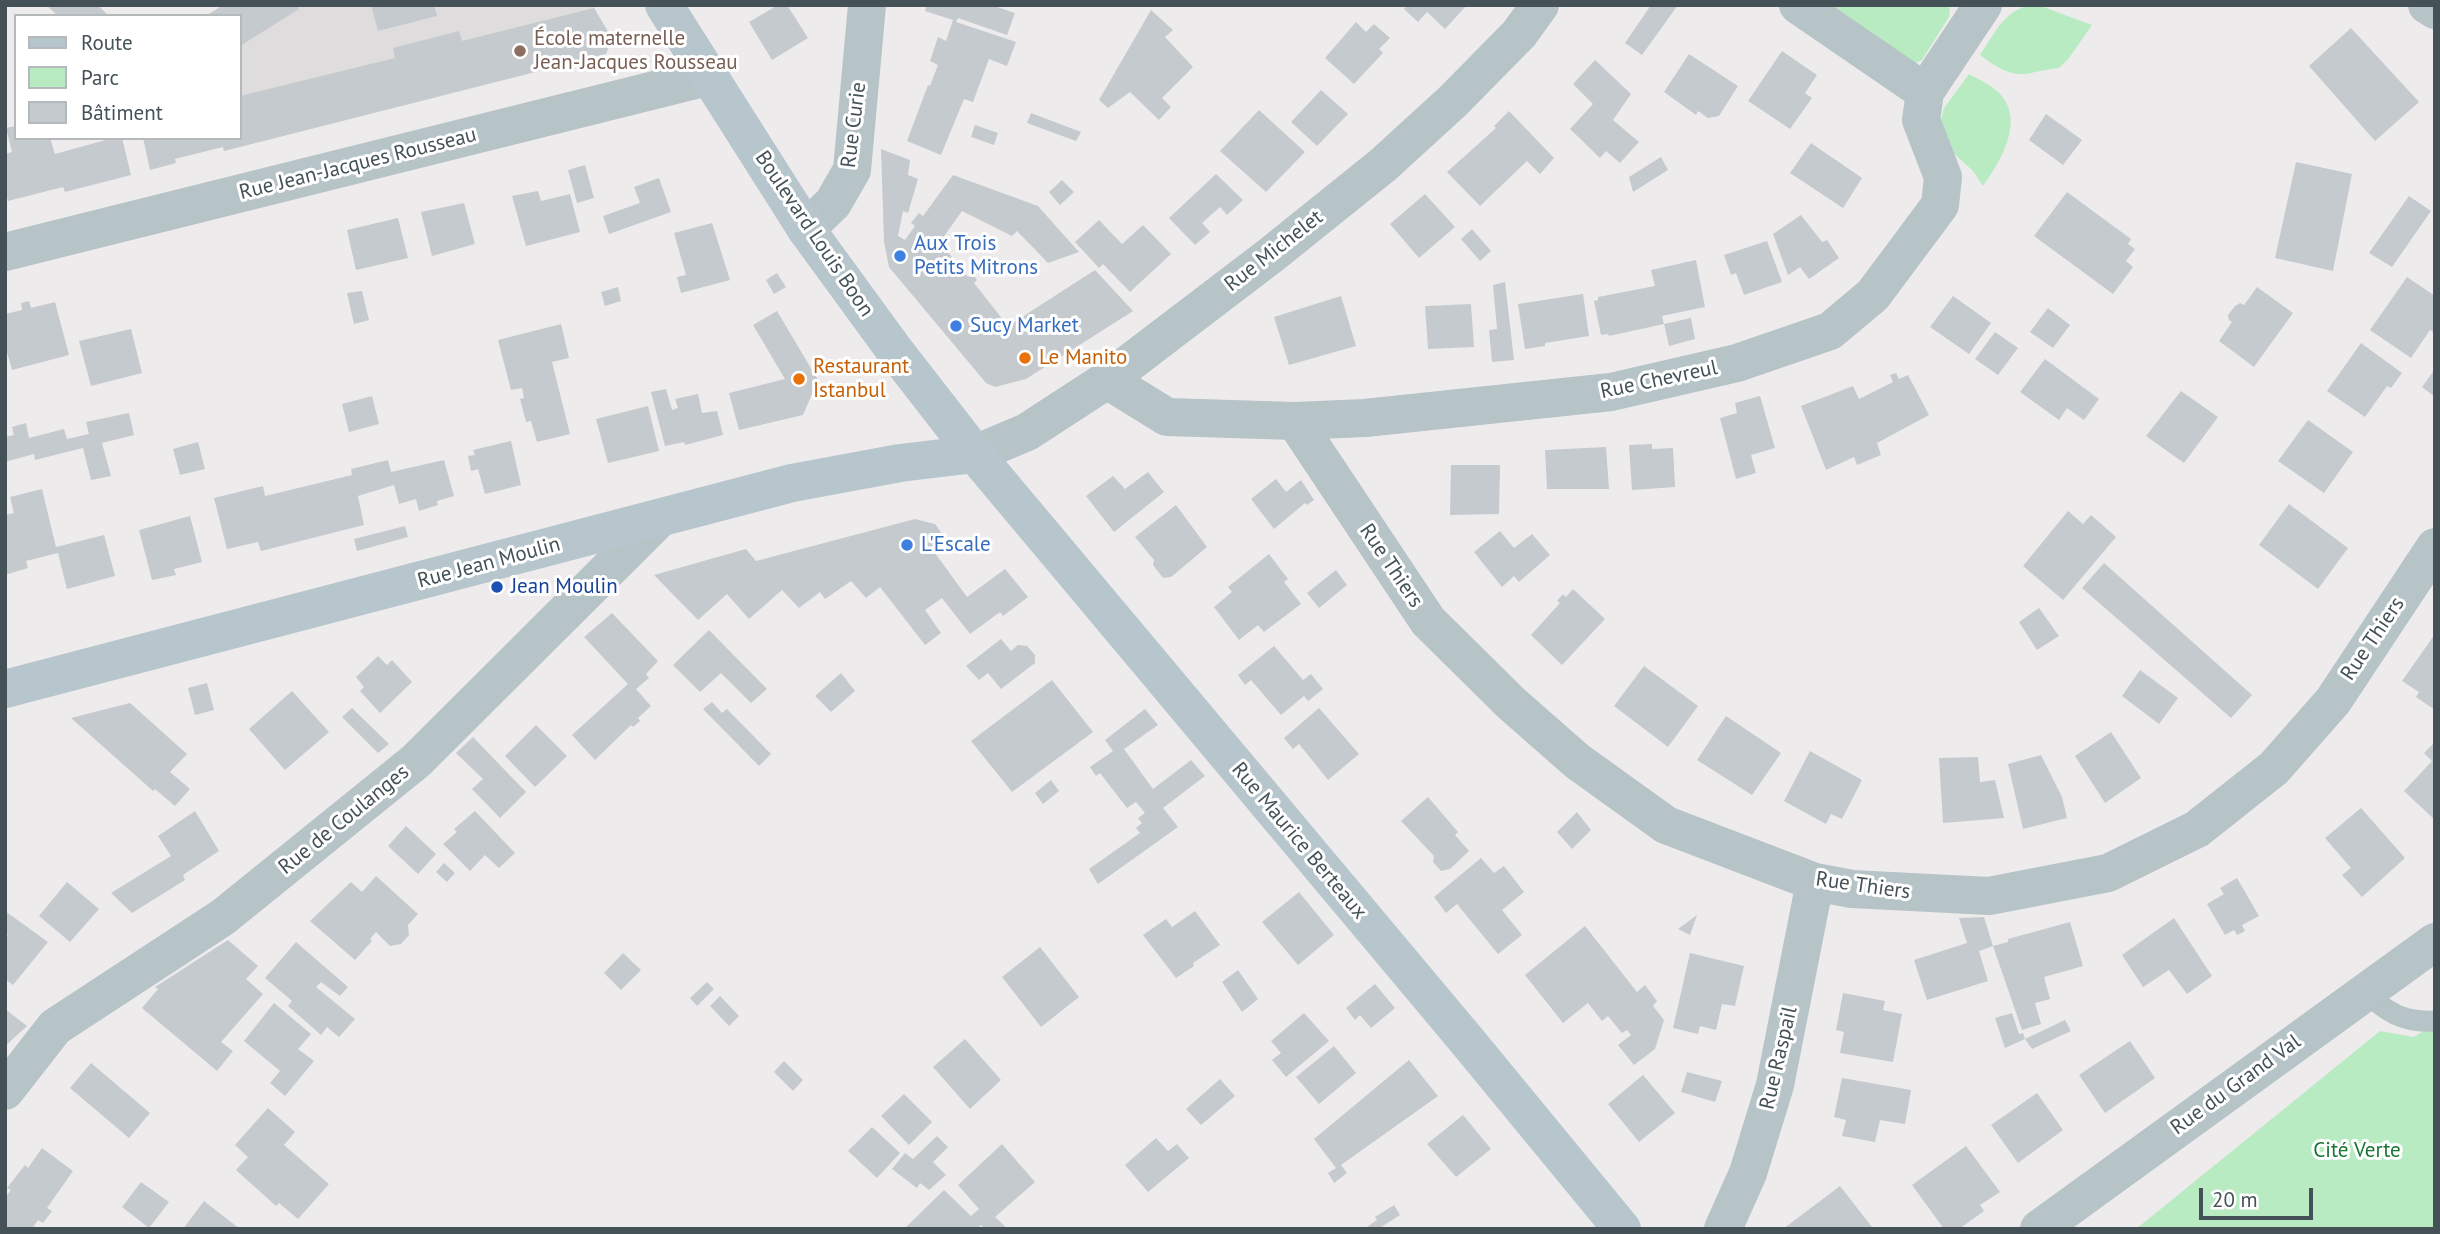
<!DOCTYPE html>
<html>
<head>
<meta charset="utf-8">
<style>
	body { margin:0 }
	#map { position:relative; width:2440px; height:1234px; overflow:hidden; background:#eeebec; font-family:"PT Sans",sans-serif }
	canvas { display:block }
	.frame { position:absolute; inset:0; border:7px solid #445257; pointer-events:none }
	.legend { position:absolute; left:14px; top:14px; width:228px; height:126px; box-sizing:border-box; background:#fff; border:2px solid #b4babc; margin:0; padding:9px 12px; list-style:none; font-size:21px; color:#445257 }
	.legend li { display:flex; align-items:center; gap:14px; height:35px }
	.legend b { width:35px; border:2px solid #b4babc }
	.scale { position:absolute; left:2199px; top:1188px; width:114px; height:32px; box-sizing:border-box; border:4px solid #445257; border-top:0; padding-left:9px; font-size:21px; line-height:24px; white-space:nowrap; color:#445257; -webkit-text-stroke:5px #fff; paint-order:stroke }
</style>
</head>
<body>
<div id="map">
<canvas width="2440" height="1234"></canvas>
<div class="frame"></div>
<ul class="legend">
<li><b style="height:9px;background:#b7c6cc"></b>Route</li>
<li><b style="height:19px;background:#b9ebc2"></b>Parc</li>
<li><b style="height:19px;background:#c5cace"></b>Bâtiment</li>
</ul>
<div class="scale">20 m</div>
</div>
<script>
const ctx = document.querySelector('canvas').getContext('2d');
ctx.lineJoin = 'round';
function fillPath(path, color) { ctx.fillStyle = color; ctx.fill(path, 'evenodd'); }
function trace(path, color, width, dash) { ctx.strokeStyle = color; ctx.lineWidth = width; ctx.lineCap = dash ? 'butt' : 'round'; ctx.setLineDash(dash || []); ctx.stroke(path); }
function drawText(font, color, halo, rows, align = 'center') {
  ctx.font = font + ' "PT Sans",sans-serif'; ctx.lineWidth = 6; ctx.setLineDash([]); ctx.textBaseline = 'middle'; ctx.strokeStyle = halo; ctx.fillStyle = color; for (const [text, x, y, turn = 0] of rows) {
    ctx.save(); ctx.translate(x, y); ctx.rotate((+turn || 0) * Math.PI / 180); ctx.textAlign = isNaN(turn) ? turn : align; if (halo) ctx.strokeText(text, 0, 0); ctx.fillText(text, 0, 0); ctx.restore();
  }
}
const education = new Path2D(`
	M224 5H592L612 38 606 54 224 151 220 138H240V16H206Z`);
const green = new Path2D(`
	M1824 5H1947L1950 9 1949 17 1922 60 1915 63Z
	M2038 5 2092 25 2069 58 2059 68C2048 69 2041 71 2031 73 2011 78 1995 66 1980 55 1996 32 2006 5 2038 5Z
	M1969 74C1978 79 1989 84 1997 91 2027 118 2001 161 1983 186L1973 171 1949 149 1940 124 1944 108Z
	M2435 1023V1229H2136L2380 1031 2414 1037Z`);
const building = new Path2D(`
	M46 5H98L109 16H58Z
	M223 5H297L299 9 240 46V16H206Z
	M371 5H434L437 16 378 31Z
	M778 5H787L808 38 772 60 749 22Z
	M927 5H991L1015 13 1007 35 958 18 956 22 1016 42 1007 66 989 59 973 102 964 99 941 155 907 141 928 85 930 86 938 65 930 61 938 37 946 41 953 20 925 11Z
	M1407 5H1467L1445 29 1427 12 1418 22 1404 9Z
	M1651 5H1678L1642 55 1625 43Z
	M594 8 612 38 606 54 224 151 223 147 175 159 176 163 150 170 143 138H240V96L395 58 393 48 459 31 462 41Z
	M1151 10 1173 30 1165 37 1193 67 1162 98 1171 107 1159 120 1130 92 1108 108 1099 100Z
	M1356 22 1366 32 1374 24 1390 38 1379 49 1383 53 1354 84 1325 58Z
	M2351 28 2419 102 2375 141 2309 66Z
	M1782 51 1817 75 1805 93 1812 98 1790 129 1748 101Z
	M1689 54 1738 86 1719 116 1708 118 1698 111 1696 115 1664 92Z
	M1595 60 1631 94 1613 120 1639 142 1620 163 1606 151 1600 158 1570 129 1593 104 1573 84Z
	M1321 90 1348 114 1317 146 1291 122Z
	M1259 110 1305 152 1266 192 1220 151Z
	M1509 111 1554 158 1540 174 1527 161 1480 206 1447 172 1496 128 1494 126Z
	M1031 113 1081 132 1076 141 1027 123Z
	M2046 114 2082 140 2063 165 2029 140Z
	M975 125 998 133 994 145 971 137Z
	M16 126V138H50L55 154 113 138H122L131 175 65 192 63 187 8 201 5 191V154L12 152 6 128Z
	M1811 143 1862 178 1843 208 1790 173Z
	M881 149 910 160 908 175 918 179 908 213 903 211 898 236 905 240 915 226 911 223 919 213 923 216 953 175 1038 206 1079 252 1048 263 1017 231 1012 236 962 211 940 242 968 277 973 274 977 280 974 283 1008 326 1095 270 1133 311 1026 379 995 387 986 383 889 267 884 242Z
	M1661 157 1668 170 1633 192 1629 177Z
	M2296 162 2352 174 2333 271 2275 258Z
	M585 165 594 198 577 203 568 170Z
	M1216 174 1243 200 1227 215 1220 207 1202 223 1210 232 1195 245 1169 218Z
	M659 178 671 212 609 234 603 216 640 203 634 187Z
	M1062 180 1074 192 1060 205 1049 192Z
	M538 191 541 201 570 194 580 232 526 246 512 196Z
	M2067 192 2131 239 2128 244 2135 249 2126 261 2133 267 2113 294 2034 236Z
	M1425 194 1455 227 1419 258 1390 224Z
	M2409 196 2431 211 2392 267 2369 253Z
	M464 203 475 244 432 256 421 212Z
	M1801 215 1822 242 1827 240 1839 258 1809 279 1800 267 1788 275 1773 234Z
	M398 218 408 258 356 270 347 230Z
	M1099 220 1122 244 1143 225 1171 254 1130 292 1103 264 1099 268 1075 242Z
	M712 223 730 280 681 293 677 277 686 275 674 233Z
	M1472 229 1491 251 1480 261 1461 239Z
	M1767 241 1782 282 1744 295 1736 273 1731 275 1724 255Z
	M1696 260 1705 307 1662 316 1664 324 1691 318 1695 339 1669 346 1664 324 1609 336 1608 334 1601 335 1594 301 1598 300V297L1655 286 1651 270Z
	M777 273 786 287 774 294 766 280Z
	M2407 277 2435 296V333L2430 330 2411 358 2370 330Z
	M1505 282 1514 360 1492 362 1489 330 1497 329 1493 285Z
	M618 287 621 301 605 306 601 292Z
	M2257 287 2293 313 2254 367 2219 341 2232 322 2229 320 2228 315 2235 306 2240 303 2244 305Z
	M362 291 369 320 354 324 347 293Z
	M1583 294 1589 336 1545 343V346L1525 349 1518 304Z
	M1341 296 1356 346 1289 365 1274 317Z
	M1953 296 1991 323 1969 354 1930 327Z
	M29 301 31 308 55 302 69 355 12 370 5 345V314L22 310 21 303Z
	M1471 304 1474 347 1428 349 1425 306Z
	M2048 308 2070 325 2053 348 2030 332Z
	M777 311 818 380 803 415 739 430 729 393 785 379 753 325Z
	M561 324 569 358 552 362 570 434 537 442 531 421 526 422 520 399 524 398 522 388 511 390 498 340Z
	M131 329 142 373 91 386 79 341Z
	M1995 332 2018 348 1998 375 1975 359Z
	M2361 343 2402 373 2391 388 2387 386 2365 417 2327 391Z
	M2045 359 2099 399 2084 420 2067 408 2059 420 2020 392Z
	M2435 369V397L2422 387Z
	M1896 373 1899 379 1908 375 1929 415 1877 443 1881 455 1857 465 1854 457 1826 470 1801 406 1853 386 1859 399 1893 382 1890 375Z
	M666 389 672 410 678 408 675 399 698 394 702 413 717 411 723 435 685 445 684 442 665 446 651 392Z
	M2181 391 2218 417 2184 463 2146 436Z
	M372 396 379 424 349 432 342 404Z
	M1760 396 1775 448 1751 455 1756 473 1736 479 1720 418 1737 413 1735 403Z
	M648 406 659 451 608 463 596 419Z
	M129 413 134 435 102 443 111 476 91 480 83 448 35 460 34 454 5 462V437L14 435 12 427 26 423 29 438 64 429 67 439 89 434 86 422Z
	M2308 420 2353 452 2324 493 2278 461Z
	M511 441 521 485 485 494 478 469 471 471 468 456 475 455 473 450Z
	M198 442 205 469 180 475 173 449Z
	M1652 444V449L1673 448 1675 487 1632 490 1629 445Z
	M1606 447 1609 489H1547L1545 450Z
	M388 460 391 472 444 460 454 496 437 501 438 505 419 511 416 499 399 504 394 485 358 496 364 525 261 551 258 542 227 549 214 498 263 486 265 496 352 475 351 469Z
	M1451 465H1500L1499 514 1450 515Z
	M1148 472 1164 492 1114 532 1086 496 1113 476 1125 489Z
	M1276 479 1286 492 1301 480 1314 500 1307 505 1305 503 1274 529 1251 499Z
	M42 489 56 547 104 535 115 576 67 589 58 553 26 561 28 568 5 575V515L14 513 10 497Z
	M2289 504 2348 548 2318 589 2259 545Z
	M1176 505 1207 547 1171 577 1163 578 1153 565 1154 560 1135 537Z
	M2068 511 2083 524 2091 515 2116 537 2063 600 2023 566Z
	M190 516 202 562 174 569 176 575 152 580 139 530Z
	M915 519 935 524 946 539 932 549 967 597 1005 569 1028 597 1003 616 1000 612 970 634 942 598 925 610 941 633 925 645 880 587 866 598 851 581 825 599 820 592 799 608 782 590 749 619 727 594 698 620 654 575 746 549 756 561Z
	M405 526 408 537 357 551 354 539Z
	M1500 531 1514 548 1532 534 1550 555 1519 582 1514 576 1502 587 1474 552Z
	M1269 554 1288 579 1284 582 1301 604 1264 632 1258 625 1239 640 1214 607 1232 592 1228 587Z
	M2104 563 2252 695 2231 718 2082 588Z
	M1336 570 1347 585 1319 608 1307 593Z
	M1573 589 1605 619 1562 665 1531 635 1560 603 1557 601 1563 594 1566 597Z
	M2039 608 2059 636 2037 650 2019 622Z
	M612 613 658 661 646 674 649 678 636 689 651 706 638 718 640 721 633 727 631 725 595 760 572 735 628 684 584 637Z
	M709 630 767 689 751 703 721 673 700 692 673 665Z
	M2435 634V710L2416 697 2419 692 2402 681Z
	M1001 639 1011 651 1018 645 1027 646 1035 655V663L1001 689 988 673 979 680 966 666Z
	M1274 646 1303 680 1311 674 1323 689 1308 701 1304 696 1281 715 1251 680 1245 685 1238 675Z
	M378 656 387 665 392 660 412 682 380 713 360 691 364 687 356 677Z
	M1644 666 1698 706 1668 747 1614 706Z
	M2140 670 2178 698 2159 724 2122 696Z
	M841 673 855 691 831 712 815 696Z
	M1052 680 1093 732 1012 792 971 741Z
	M207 683 214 710 195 715 188 688Z
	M292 691 329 732 285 770 249 729Z
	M712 702 722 713 727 709 771 754 759 766 703 709Z
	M130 703 187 754 170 772 190 789 175 806 155 789 153 791 71 718Z
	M352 708 389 744 378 753 342 717Z
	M1319 708 1359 754 1328 780 1299 744 1293 749 1284 738Z
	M1145 709 1158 725 1124 749 1153 789 1191 760 1205 776 1163 808 1178 827 1098 884 1089 869 1140 833 1136 828 1142 823 1138 818 1145 813 1136 802 1127 808 1100 773 1096 776 1090 767 1113 751 1105 740Z
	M1726 716 1781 753 1752 795 1697 760Z
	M536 725 567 756 535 787 505 756Z
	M2111 732 2141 778 2105 803 2075 756Z
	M473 737 526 792 500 818 472 789 483 779 456 753Z
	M2435 742V820L2404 791 2432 761 2424 753Z
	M1810 751 1862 780 1842 819 1831 814 1826 824 1784 801Z
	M2041 755 2062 797 2067 818 2023 829 2008 764Z
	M1978 757 1980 782 1995 780 2004 818 1943 823 1939 758Z
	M1051 780 1059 791 1043 804 1035 793Z
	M1428 797 1458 832 1455 835 1469 851 1450 869 1441 871 1433 862 1434 856 1401 821Z
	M2361 808 2405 858 2362 897 2342 875 2351 868 2325 838Z
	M195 811 219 851 183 875 185 880 132 913 111 893 171 856 158 836Z
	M475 811 515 853 499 868 485 855 470 871 443 844 457 832 454 829Z
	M1577 812 1591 830 1572 849 1557 832Z
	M406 826 436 854 418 874 388 846Z
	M1481 858 1494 873 1504 866 1524 892 1502 910 1522 935 1498 954 1457 904 1446 913 1434 897Z
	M444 863 455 873 447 882 436 872Z
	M376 876 418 914 408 925 409 935 401 944 390 946 376 932 370 939 372 941 355 960 310 921 351 882 362 892Z
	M2237 878 2259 916 2242 925 2245 931 2237 935 2234 930 2225 935 2207 904 2224 894 2220 888Z
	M67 882 99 909 70 942 39 916Z
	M1299 892 1334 935 1298 965 1262 922Z
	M5 911 48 942 13 985 5 979V938L8 935 5 933Z
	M1195 911 1220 945 1193 963 1194 966 1176 978 1143 935 1166 919 1172 927Z
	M1697 915 1690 935 1678 929Z
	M1984 917 1993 946 1979 951 1988 981 1927 1000 1914 960 1967 943 1959 918Z
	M2174 918 2212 976 2187 994 2169 970 2143 987 2122 955Z
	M2070 922 2083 966 2044 977 2050 999 2035 1003 2041 1024 2022 1030 1993 946 2008 942V939Z
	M1585 926 1637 992 1645 985 1657 1001 1653 1006 1664 1020 1655 1049 1634 1065 1618 1045 1631 1035 1627 1030 1622 1033 1608 1016 1602 1021 1588 1003 1563 1023 1525 975Z
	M228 940 258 966 246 979 263 994 221 1042 233 1051 217 1071 142 1008 158 989 155 987Z
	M296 942 348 987 340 996 321 982 316 987 355 1019 339 1037 327 1027 321 1035 288 1006 292 1001 265 978Z
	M1040 947 1079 997 1041 1027 1002 977Z
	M623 953 641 970 621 990 604 973Z
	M1690 953 1744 966 1735 1006 1722 1004 1716 1030 1700 1026 1698 1034 1673 1028Z
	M1238 970 1258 999 1242 1012 1222 982Z
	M707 982 714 989 697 1006 690 998Z
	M1375 984 1395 1008 1371 1028 1360 1015 1355 1020 1346 1008Z
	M1843 993 1885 1001 1883 1010 1902 1014 1893 1062 1840 1053 1844 1032 1836 1030Z
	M720 996 739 1016 729 1026 710 1006Z
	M274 1003 311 1034 298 1049 314 1061 285 1096 270 1083 280 1071 244 1041Z
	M5 1009 27 1026 5 1046Z
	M1304 1013 1329 1041 1286 1077 1272 1060 1281 1053 1271 1041Z
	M2012 1013 2019 1034 2023 1033 2025 1039 2005 1048 1995 1018Z
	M2065 1020 2071 1031 2032 1049 2025 1039Z
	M965 1039 1001 1080 970 1109 933 1067Z
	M2130 1041 2155 1078 2105 1113 2079 1075Z
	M1334 1046 1356 1073 1319 1104 1296 1077Z
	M1409 1060 1438 1096 1341 1165 1347 1173 1334 1183 1328 1173 1336 1168 1314 1139Z
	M784 1061 803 1080 793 1091 774 1072Z
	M91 1063 150 1113 129 1138 70 1088Z
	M1687 1072 1722 1081 1715 1102 1681 1092Z
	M1643 1075 1675 1113 1639 1142 1608 1104Z
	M1842 1078 1911 1090 1905 1124 1880 1120 1875 1142 1842 1136 1846 1120 1834 1117Z
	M1220 1079 1235 1096 1201 1125 1186 1109Z
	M2037 1093 2063 1130 2018 1163 1991 1125Z
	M904 1094 932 1122 909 1145 881 1116Z
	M268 1108 295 1132 284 1145 329 1184 298 1219 279 1203 276 1206 236 1170 248 1157 235 1145Z
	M1463 1115 1491 1149 1456 1177 1427 1144Z
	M872 1127 900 1153 877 1178 848 1151Z
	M937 1136 948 1147 933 1162 946 1175 929 1190 920 1183 917 1188 892 1169 905 1153 913 1159Z
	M1156 1138 1168 1151 1177 1144 1189 1158 1148 1192 1125 1165Z
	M1002 1144 1035 1182 995 1217 1008 1229H984L981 1225 977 1229H904L944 1190 971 1216 979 1209 958 1185Z
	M1966 1146 2000 1192 1980 1205 1984 1211 1959 1229H1944L1912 1185Z
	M42 1148 73 1171 47 1208 52 1211 43 1223 38 1220 32 1229H5V1198L11 1190 7 1188 25 1165 28 1168Z
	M141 1182 169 1202 149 1228 122 1207Z
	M1840 1186 1872 1227 1870 1229H1783Z
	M204 1201 240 1229H183Z
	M1394 1205 1400 1215 1378 1229H1364L1377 1220 1375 1217Z`);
const lane = new Path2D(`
	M2366 990C2384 1013 2406 1023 2435 1021`);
const street = new Path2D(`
	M1798 5 1925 92
	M2427 5 2435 10
	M806 229 833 203 852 170 867 5
	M5 252 711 76
	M1107 380 1167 417 1295 421 1365 418 1611 392 1737 363 1830 331 1873 295 1940 205 1943 177 1921 120 1925 92 1983 5
	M1295 421 1428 621 1511 703 1577 761 1666 825 1815 882 1852 889 1989 896 2108 873 2197 829 2274 768 2333 701 2435 547
	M975 454 1027 432 1107 380 1271 255 1383 165 1453 101 1519 34 1540 5
	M5 1091 55 1027 223 917 416 761 660 518
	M1723 1229 1748 1173 1775 1085 1815 882
	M2039 1229 2435 942`);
const secondary = new Path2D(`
	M664 5 806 229 895 351 975 454 1468 1042 1622 1229
	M5 689 792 483 900 463 975 454`);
const markers = [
	[520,51,7,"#8d6e63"],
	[900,256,7,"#3f7fe0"],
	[956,326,7,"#3f7fe0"],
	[1025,358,7,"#e8710a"],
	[799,379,7,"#e8710a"],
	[907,545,7,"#3f7fe0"],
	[497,587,7,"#1a4fb4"]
];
const educationNames = [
	["École maternelle",534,39],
	["Jean-Jacques Rousseau",534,63]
];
const streetNames = [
	["Rue Curie",854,125,-83],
	["Rue Jean-Jacques Rousseau",358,164,-14],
	["Boulevard Louis Boon",814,234,56],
	["Rue Michelet",1274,251,-38],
	["Rue Chevreul",1659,380,-12],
	["Rue Jean Moulin",489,563,-15],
	["Rue Thiers",1391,566,56],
	["Rue Thiers",2373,639,-56],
	["Rue de Coulanges",344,820,-39],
	["Rue Maurice Berteaux",1299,841,50],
	["Rue Thiers",1863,886,8],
	["Rue Raspail",1779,1058,-77],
	["Rue du Grand Val",2236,1085,-36]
];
const shopNames = [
	["Aux Trois",914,244],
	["Petits Mitrons",914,268],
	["Sucy Market",970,326],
	["L'Escale",921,545]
];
const foodNames = [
	["Le Manito",1039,358],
	["Restaurant",813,367],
	["Istanbul",813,391]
];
const transitNames = [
	["Jean Moulin",511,587]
];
const parkNames = [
	["Cité Verte",2357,1151]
];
fillPath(education, '#dfdcdd');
fillPath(green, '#b9ebc2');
fillPath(building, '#c5cace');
trace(lane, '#b6c3c7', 21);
trace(street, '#b6c3c7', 38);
trace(secondary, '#b7c6cc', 38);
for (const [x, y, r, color] of markers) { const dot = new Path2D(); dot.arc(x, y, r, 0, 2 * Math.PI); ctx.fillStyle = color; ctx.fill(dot); trace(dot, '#fff', 2.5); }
drawText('21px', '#785e54', '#fff', educationNames, 'left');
drawText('21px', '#445257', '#fff', streetNames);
drawText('21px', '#366cbe', '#fff', shopNames, 'left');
drawText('21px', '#c56008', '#fff', foodNames, 'left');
drawText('21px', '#164399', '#fff', transitNames, 'left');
drawText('21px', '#1a7433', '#fff', parkNames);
</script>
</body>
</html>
